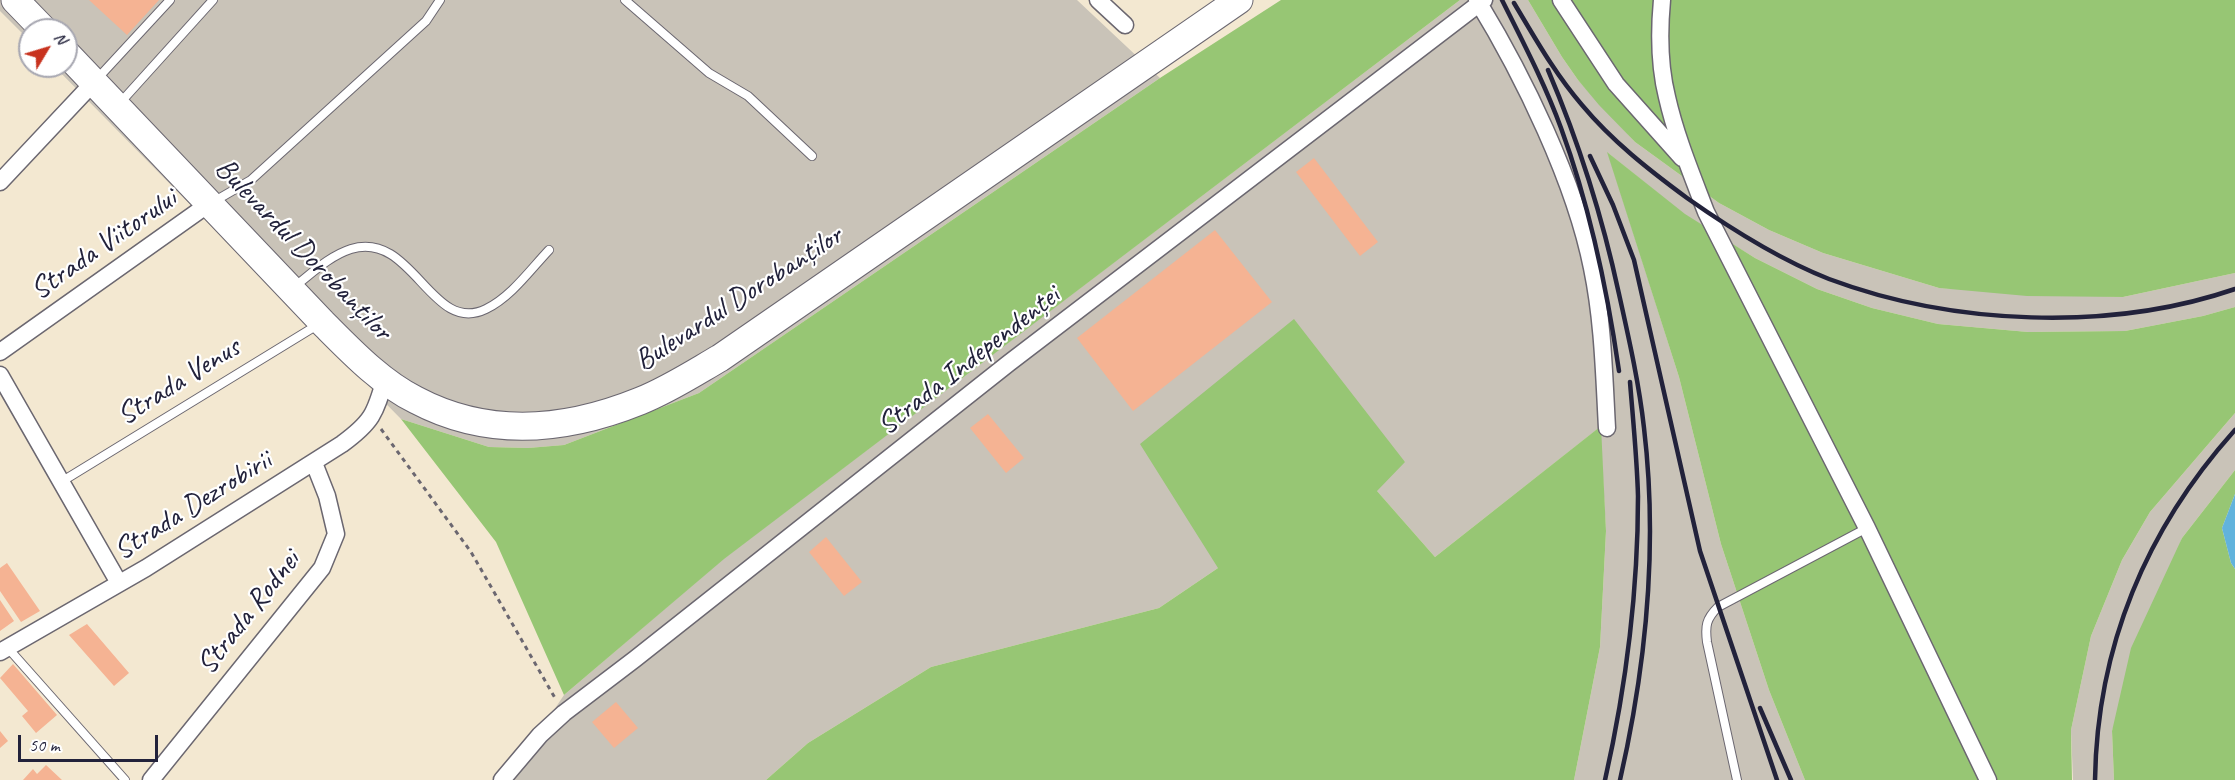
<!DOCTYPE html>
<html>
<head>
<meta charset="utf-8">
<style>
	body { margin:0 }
	#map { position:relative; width:2235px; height:780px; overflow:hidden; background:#f3e8d1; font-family:Caveat,sans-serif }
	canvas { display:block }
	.north { position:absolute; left:18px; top:18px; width:60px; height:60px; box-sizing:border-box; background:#fff; border:2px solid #a7a7b1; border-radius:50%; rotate:52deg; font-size:16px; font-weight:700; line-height:24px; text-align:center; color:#22223b }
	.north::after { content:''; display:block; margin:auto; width:21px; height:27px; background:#c8321e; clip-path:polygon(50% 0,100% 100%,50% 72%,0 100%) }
	.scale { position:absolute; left:18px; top:735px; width:140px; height:27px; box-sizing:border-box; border:3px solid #22223b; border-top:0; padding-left:8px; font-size:18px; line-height:21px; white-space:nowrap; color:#22223b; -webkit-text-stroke:4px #fff; paint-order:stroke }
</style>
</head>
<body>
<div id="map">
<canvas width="2235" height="780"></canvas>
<div class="north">N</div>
<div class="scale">50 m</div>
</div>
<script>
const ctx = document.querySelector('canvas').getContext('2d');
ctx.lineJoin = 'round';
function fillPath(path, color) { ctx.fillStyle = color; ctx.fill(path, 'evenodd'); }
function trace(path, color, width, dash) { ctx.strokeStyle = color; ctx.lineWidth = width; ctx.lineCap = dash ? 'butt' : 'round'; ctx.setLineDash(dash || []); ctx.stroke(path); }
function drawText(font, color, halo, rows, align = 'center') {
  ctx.font = font + ' Caveat,sans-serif'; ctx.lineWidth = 4.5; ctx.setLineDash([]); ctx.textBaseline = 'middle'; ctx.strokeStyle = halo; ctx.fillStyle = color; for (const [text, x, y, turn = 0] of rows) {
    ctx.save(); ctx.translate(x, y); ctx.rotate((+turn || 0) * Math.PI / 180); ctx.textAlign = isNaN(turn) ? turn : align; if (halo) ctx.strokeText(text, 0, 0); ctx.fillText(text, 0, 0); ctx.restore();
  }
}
const industrial = new Path2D(`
	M0 0H1077L1160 78 699 393 564 445 528 448 489 447 401 419 54 66H66V30H30V41L0 11Z
	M1460 0H1528L1562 57 1578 80 1635 142 1719 203 1769 230 1823 253 1939 288 2123 297 2235 273V307L2203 316 2125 331 2028 332 1938 324 1872 308 1817 289 1755 258 1685 215 1608 153 1679 377 1721 544 1769 690 1805 780H1574L1600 647 1606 531 1600 427 1435 557 1376 490 1405 461 1218 568 1159 608 931 667 808 743 766 780H507L564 695 723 559Z
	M2235 413V470L2182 538 2112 731 2114 780H2073L2071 730 2091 636 2122 560 2150 512Z`);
const green = new Path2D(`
	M1281 0H1460L724 559 564 695 496 542 401 419 489 447 528 448 564 445 699 393 1160 78Z
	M1528 0H2235V273L2123 297 2027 296 1939 288 1823 253 1769 230 1719 203 1635 142 1599 105 1578 80 1562 57Z
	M1607 152 1685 214 1755 258 1817 289 1872 308 1938 324 2028 332 2125 331 2203 316 2235 307V413L2150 512 2122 560 2091 636 2071 730 2072 780H1805L1769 690 1721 544 1679 377Z
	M1294 319 1405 462 1377 491 1435 557 1601 426 1606 531 1600 647 1574 780H766L808 743 931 667 1159 608 1218 568 1140 444Z
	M2235 470V494L2222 528 2231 563 2235 569V780H2114L2112 731 2131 648 2182 538Z`);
const water = new Path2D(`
	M2235 494V569L2231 563 2222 528Z`);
const building = new Path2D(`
	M89 0H159L127 35Z
	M1314 158 1378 242 1360 256 1296 172Z
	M1215 230 1272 302 1133 411 1077 338Z
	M988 414 1024 458 1006 473 970 428Z
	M826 537 862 582 844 596 809 552Z
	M7 563 40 611 21 622 0 591V568Z
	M0 600 14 621 0 631Z
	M87 624 129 673 114 686 69 635Z
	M13 664 57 715 36 733 22 716 28 711 0 678Z
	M616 702 638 728 614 748 592 722Z
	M0 731 8 741 0 748Z
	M46 765 62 780H23L33 769 37 774Z`);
const path = new Path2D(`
	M381 429 471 552 555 698`);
const lane = new Path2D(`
	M625 0 709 73 748 96 812 156
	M97 79 170 0
	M120 103 213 0
	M213 202 251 180 426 21 440 0
	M294 287C311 274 329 256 351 249 413 230 431 336 486 309 511 297 530 270 549 250
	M61 482 319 324
	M7 647 125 780
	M1737 780 1707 642C1705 626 1706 619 1718 607L1867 528`);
const street = new Path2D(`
	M1098 0 1125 25
	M1477 0C1523 75 1575 182 1592 268 1603 321 1604 374 1607 428
	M1561 0 1616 84 1682 158
	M1662 0C1659 32 1659 65 1667 97 1676 137 1692 175 1706 212L1867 528 1988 780
	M0 182 94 82
	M0 352 210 203
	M0 375 119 583
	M0 652 146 568 342 444C372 422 375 414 385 379
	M151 780 322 568 336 534 327 496 314 463
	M502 780 540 735 564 713 635 659 1009 363 1484 0`);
const primary = new Path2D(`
	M15 0 44 30
	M66 53 322 322C350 350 380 382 416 400 488 438 566 431 640 401 668 390 694 373 720 358L1239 0`);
const rail = new Path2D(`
	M1502 0C1523 42 1545 84 1561 128 1590 207 1607 288 1619 371
	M1514 3C1535 38 1555 74 1582 105 1612 141 1649 170 1687 198 1731 229 1778 259 1829 279 1952 325 2110 332 2235 289
	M1548 70C1580 145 1602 215 1619 294 1629 339 1639 383 1644 428 1658 545 1646 666 1620 780
	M1590 156 1613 205 1634 260 1700 551 1777 780
	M1760 708 1791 780
	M1605 780C1626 687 1638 591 1638 496 1637 458 1633 420 1630 382
	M2095 780C2097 647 2146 529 2235 430`);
const streetNames = [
	["Strada Viitorului",104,245,-35],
	["Bulevardul Dorobanților",303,250,46],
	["Bulevardul Dorobanților",739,299,-33],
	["Strada Independenței",969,361,-38],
	["Strada Venus",179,382,-32],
	["Strada Dezrobirii",193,506,-32],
	["Strada Rodnei",249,613,-52]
];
fillPath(industrial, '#c9c3b8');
fillPath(green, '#97c674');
fillPath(water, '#61b3dc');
fillPath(building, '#f5b393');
trace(lane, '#6b6770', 10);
trace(street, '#6b6770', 19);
trace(primary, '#6b6770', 29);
trace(path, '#6b6770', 3, [4.5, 4.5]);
trace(lane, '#fff', 8);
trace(street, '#fff', 16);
trace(primary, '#fff', 27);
trace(rail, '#22223b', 4.5);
drawText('30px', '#22223b', '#fff', streetNames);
</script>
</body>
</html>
